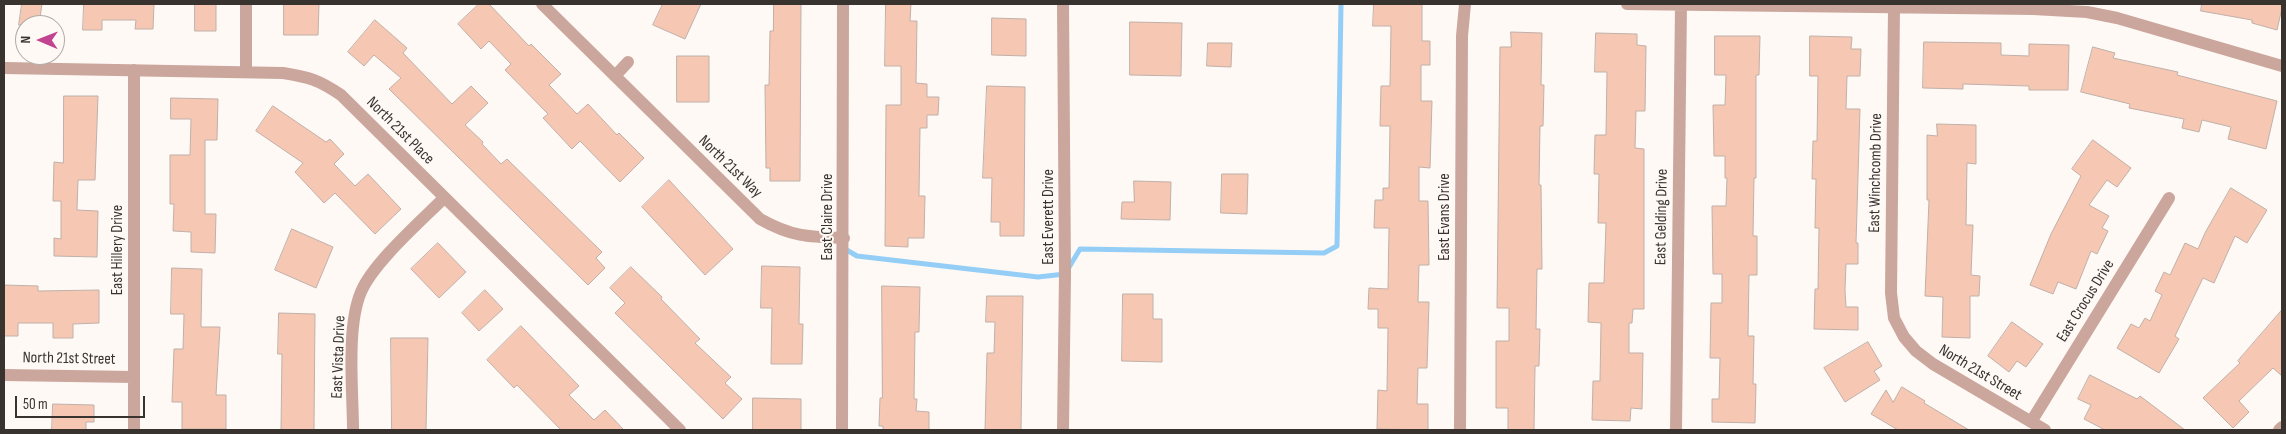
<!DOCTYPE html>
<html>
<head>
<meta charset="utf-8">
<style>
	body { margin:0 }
	#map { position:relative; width:2286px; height:434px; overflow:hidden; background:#fef9f5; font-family:"Sofia Sans Condensed",sans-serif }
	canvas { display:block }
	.frame { position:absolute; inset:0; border:5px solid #38332f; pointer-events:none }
	.north { position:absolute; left:15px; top:15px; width:50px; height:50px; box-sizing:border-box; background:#fef9f5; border:1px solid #afaaa6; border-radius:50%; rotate:271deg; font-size:14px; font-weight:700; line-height:20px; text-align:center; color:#38332f }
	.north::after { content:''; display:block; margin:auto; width:18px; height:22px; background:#c24491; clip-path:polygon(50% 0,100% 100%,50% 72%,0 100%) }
	.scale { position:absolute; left:15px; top:396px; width:130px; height:22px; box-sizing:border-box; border:2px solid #38332f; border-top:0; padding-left:6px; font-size:15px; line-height:18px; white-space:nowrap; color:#38332f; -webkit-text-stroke:4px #fef9f5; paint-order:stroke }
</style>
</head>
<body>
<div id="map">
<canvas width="2286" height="434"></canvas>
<div class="frame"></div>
<div class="north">N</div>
<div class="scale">50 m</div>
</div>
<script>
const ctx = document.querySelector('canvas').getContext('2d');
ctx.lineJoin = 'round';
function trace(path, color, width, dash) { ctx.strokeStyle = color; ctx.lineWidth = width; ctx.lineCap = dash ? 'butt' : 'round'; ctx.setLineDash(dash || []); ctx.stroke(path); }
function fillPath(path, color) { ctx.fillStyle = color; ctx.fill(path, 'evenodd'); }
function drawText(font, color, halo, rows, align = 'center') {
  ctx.font = font + ' "Sofia Sans Condensed",sans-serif'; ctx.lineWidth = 4; ctx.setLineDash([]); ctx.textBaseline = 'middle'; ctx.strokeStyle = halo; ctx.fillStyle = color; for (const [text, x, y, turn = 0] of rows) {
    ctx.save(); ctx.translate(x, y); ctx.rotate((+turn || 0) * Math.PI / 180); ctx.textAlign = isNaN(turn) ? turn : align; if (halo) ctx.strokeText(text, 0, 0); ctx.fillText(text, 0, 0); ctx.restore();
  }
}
const stream = new Path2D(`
	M845 249 857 256 1038 277 1065 274 1080 249 1324 253 1337 246 1341 4`);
const building = new Path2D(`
	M22 4H42L39 25H19Z
	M84 4H154L153 29H135L136 20H102V30H83Z
	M195 4H216V31H195Z
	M284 4H319L318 35H284Z
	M479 4H489L529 46 531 44 561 74 549 85 577 114 588 104 617 135 619 133 644 158 620 182 580 141 572 149 543 118 548 114 505 70 511 64 489 41 481 49 458 24Z
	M663 4H701L685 39 653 25Z
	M774 4H801L800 181H770V168H766L765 85H769L770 31H773Z
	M886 4H911L910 21H917L916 83 927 84V97H939L938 115H927V128H920L919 196H925L924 238H908V247L885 246 886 105H901V66H885Z
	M1374 4H1422V41H1430V65H1421V101H1432L1430 168 1419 167V201H1428L1429 265H1419L1418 302H1429L1427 368H1418L1417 404H1428V430L1377 429 1378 390 1387 391 1388 328H1378V309H1368L1369 288 1388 289 1389 228H1374L1375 200H1383V188H1389L1390 126H1380L1381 86H1390L1391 26H1373Z
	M2202 4H2282V8L2277 30 2252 23V20L2201 11Z
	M992 18 1026 19V56L992 55Z
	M375 20 407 48 403 53 452 104 471 86 488 103 465 125 483 142 482 144 501 164 507 159 602 252 596 258 605 268 588 285 389 89 401 78 374 55 364 66 348 52Z
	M1130 22 1182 23 1181 76 1130 75Z
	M1511 32 1542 33 1541 85H1544L1543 126H1540L1539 185H1541L1542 269H1537L1536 329H1540L1539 366H1535L1534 430H1508V408H1496V341H1509V308H1497L1500 47H1511Z
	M1596 33 1637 34V45L1646 46 1645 111H1636L1635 148 1644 149V309H1633L1632 323H1629V353H1643L1642 409 1631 408 1630 421 1592 420 1593 381H1600L1601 323 1588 322 1589 283H1604L1606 223H1598L1599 174H1594L1595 135H1606L1607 72H1595Z
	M1715 36H1760L1759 75H1756V178H1754L1753 236H1757V275H1749L1748 336H1754L1753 384H1756L1755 423 1712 422V399H1719L1720 358H1710L1711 303H1722V274H1713L1712 206H1726L1727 178H1725V156H1714L1713 105H1725L1726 75H1715Z
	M1810 36 1852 37 1851 49H1861L1860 76H1847L1846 109H1860L1856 243H1858V264H1846L1845 290 1846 307H1858V330L1814 329 1815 289H1818L1819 228H1815L1816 179H1812L1813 141H1817L1818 76H1810Z
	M1924 42 2001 43V55L2029 56V44L2069 45 2068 90H2029V86L1963 84V89L1923 88Z
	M1208 43H1232L1231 67 1207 66Z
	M2093 47 2115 53 2113 58 2178 72 2177 75 2277 101 2266 149 2228 139 2231 127 2202 120 2199 132 2182 128 2184 119 2129 108 2130 104 2081 92Z
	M677 56H709V102H677Z
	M987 86 1025 87 1024 236H1000V222H991L992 178H983Z
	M64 96H98L95 180H78L77 210 98 211 97 257 54 256V238L61 239V201H53L54 162 63 163Z
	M171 98 218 99 217 140H205V214H216L215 253 191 252V232L173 231 174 204H170V155H190L191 119H171Z
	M273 106 326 142 330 139 344 154 334 164 355 186 368 174 401 209 375 234 335 193 324 203 295 172 303 163 256 131Z
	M1937 124 1976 125V164L1967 163 1966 225H1973L1971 275 1980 276 1979 296H1970V338L1942 337 1943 297 1925 296 1929 200H1927V135L1937 136Z
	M2093 140 2131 168 2117 187 2107 180 2089 205 2109 216 2102 228 2108 231 2097 254 2091 251 2076 289 2058 282 2053 294 2030 285 2051 234 2081 176 2072 169Z
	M1222 174H1248L1247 214 1221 213Z
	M669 180 733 249 705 275 642 207Z
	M1134 181 1171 182 1170 220 1121 219 1122 202H1134Z
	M2231 188 2267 210 2247 243 2235 236 2214 283 2203 278 2175 336 2179 339 2159 373 2117 348 2131 324 2139 328 2145 318 2150 321 2162 295 2155 291 2164 272 2170 275 2185 243 2198 249 2205 233Z
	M292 229 333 247 316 288 275 270Z
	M438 243 466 272 439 298 411 269Z
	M762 266 800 267 799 324H803L802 364H771L772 308H761Z
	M631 267 662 297 661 299 700 339 695 343 731 377 725 383 742 399 723 419 615 313 625 303 610 288Z
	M172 268 202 269 201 327H220L216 395H226V429H182V402H172L174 349H183L184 314H171Z
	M4 285 38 286V291L99 290V323L73 324V338H53V323H18V336H4Z
	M882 286 920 287 919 332H915L914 399H917L916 411 929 412V430H883V426H879L880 398H882Z
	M485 290 503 309 479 331 462 313Z
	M1123 294H1153V319H1162V362L1122 361Z
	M987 296H1023L1021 430H985L987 353H994L995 322H986Z
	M2282 310V376L2273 368 2239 401 2249 412 2233 428 2203 398 2240 363 2238 361Z
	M279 313 315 314 314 430H281L282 354H278Z
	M2012 322 2043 344 2026 367 2017 361 2009 372 1988 356Z
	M521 326 579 386 569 395 594 420 605 410 624 430H561L517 385 514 388 487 360Z
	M391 338H428L426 430H392Z
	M1868 342 1882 366 1874 371 1880 380 1845 402 1824 368Z
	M2090 375 2137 399 2140 396 2185 430H2105L2084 419 2091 405 2078 399Z
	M1902 387 1925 401 1924 403 1969 430H1898L1871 414 1886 390 1893 402Z
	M753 398 801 399V430H753Z
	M53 404 94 405V422H86V430H52Z`);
const minor = new Path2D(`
	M542 4 760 219C792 237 809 237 844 238
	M1627 4 2033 9 2087 12 2117 18 2282 66
	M1894 8 1891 293 1894 318 1904 337 1916 351 1933 364 2045 430
	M4 68 283 73C309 77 319 80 341 95L680 430
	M246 71V4
	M615 76 628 62
	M4 375 134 377
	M2031 422 2169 198
	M134 430V70
	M353 430C353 392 346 327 361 292 373 263 421 221 444 198
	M842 430 843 4
	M1063 430 1065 274 1063 4
	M1460 430 1462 36 1465 4
	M1676 430 1681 5
	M2279 430 2282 427`);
const streetNames = [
	["North 21st Place",400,131,45],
	["North 21st Way",730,167,44],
	["East Winchcomb Drive",1876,173,-89],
	["East Claire Drive",828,217,-90],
	["East Everett Drive",1049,217,-90],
	["East Evans Drive",1445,217,-90],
	["East Gelding Drive",1662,217,-89],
	["East Hillery Drive",118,250,-90],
	["East Crocus Drive",2086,301,-58],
	["East Vista Drive",339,357,-88],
	["North 21st Street",69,359,1],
	["North 21st Street",1980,373,31]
];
trace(stream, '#94cef6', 5);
fillPath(building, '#f6c7b2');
trace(building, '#c0b0a9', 1);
trace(minor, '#cba69c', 12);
drawText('16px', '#38332f', '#fef9f5', streetNames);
</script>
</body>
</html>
